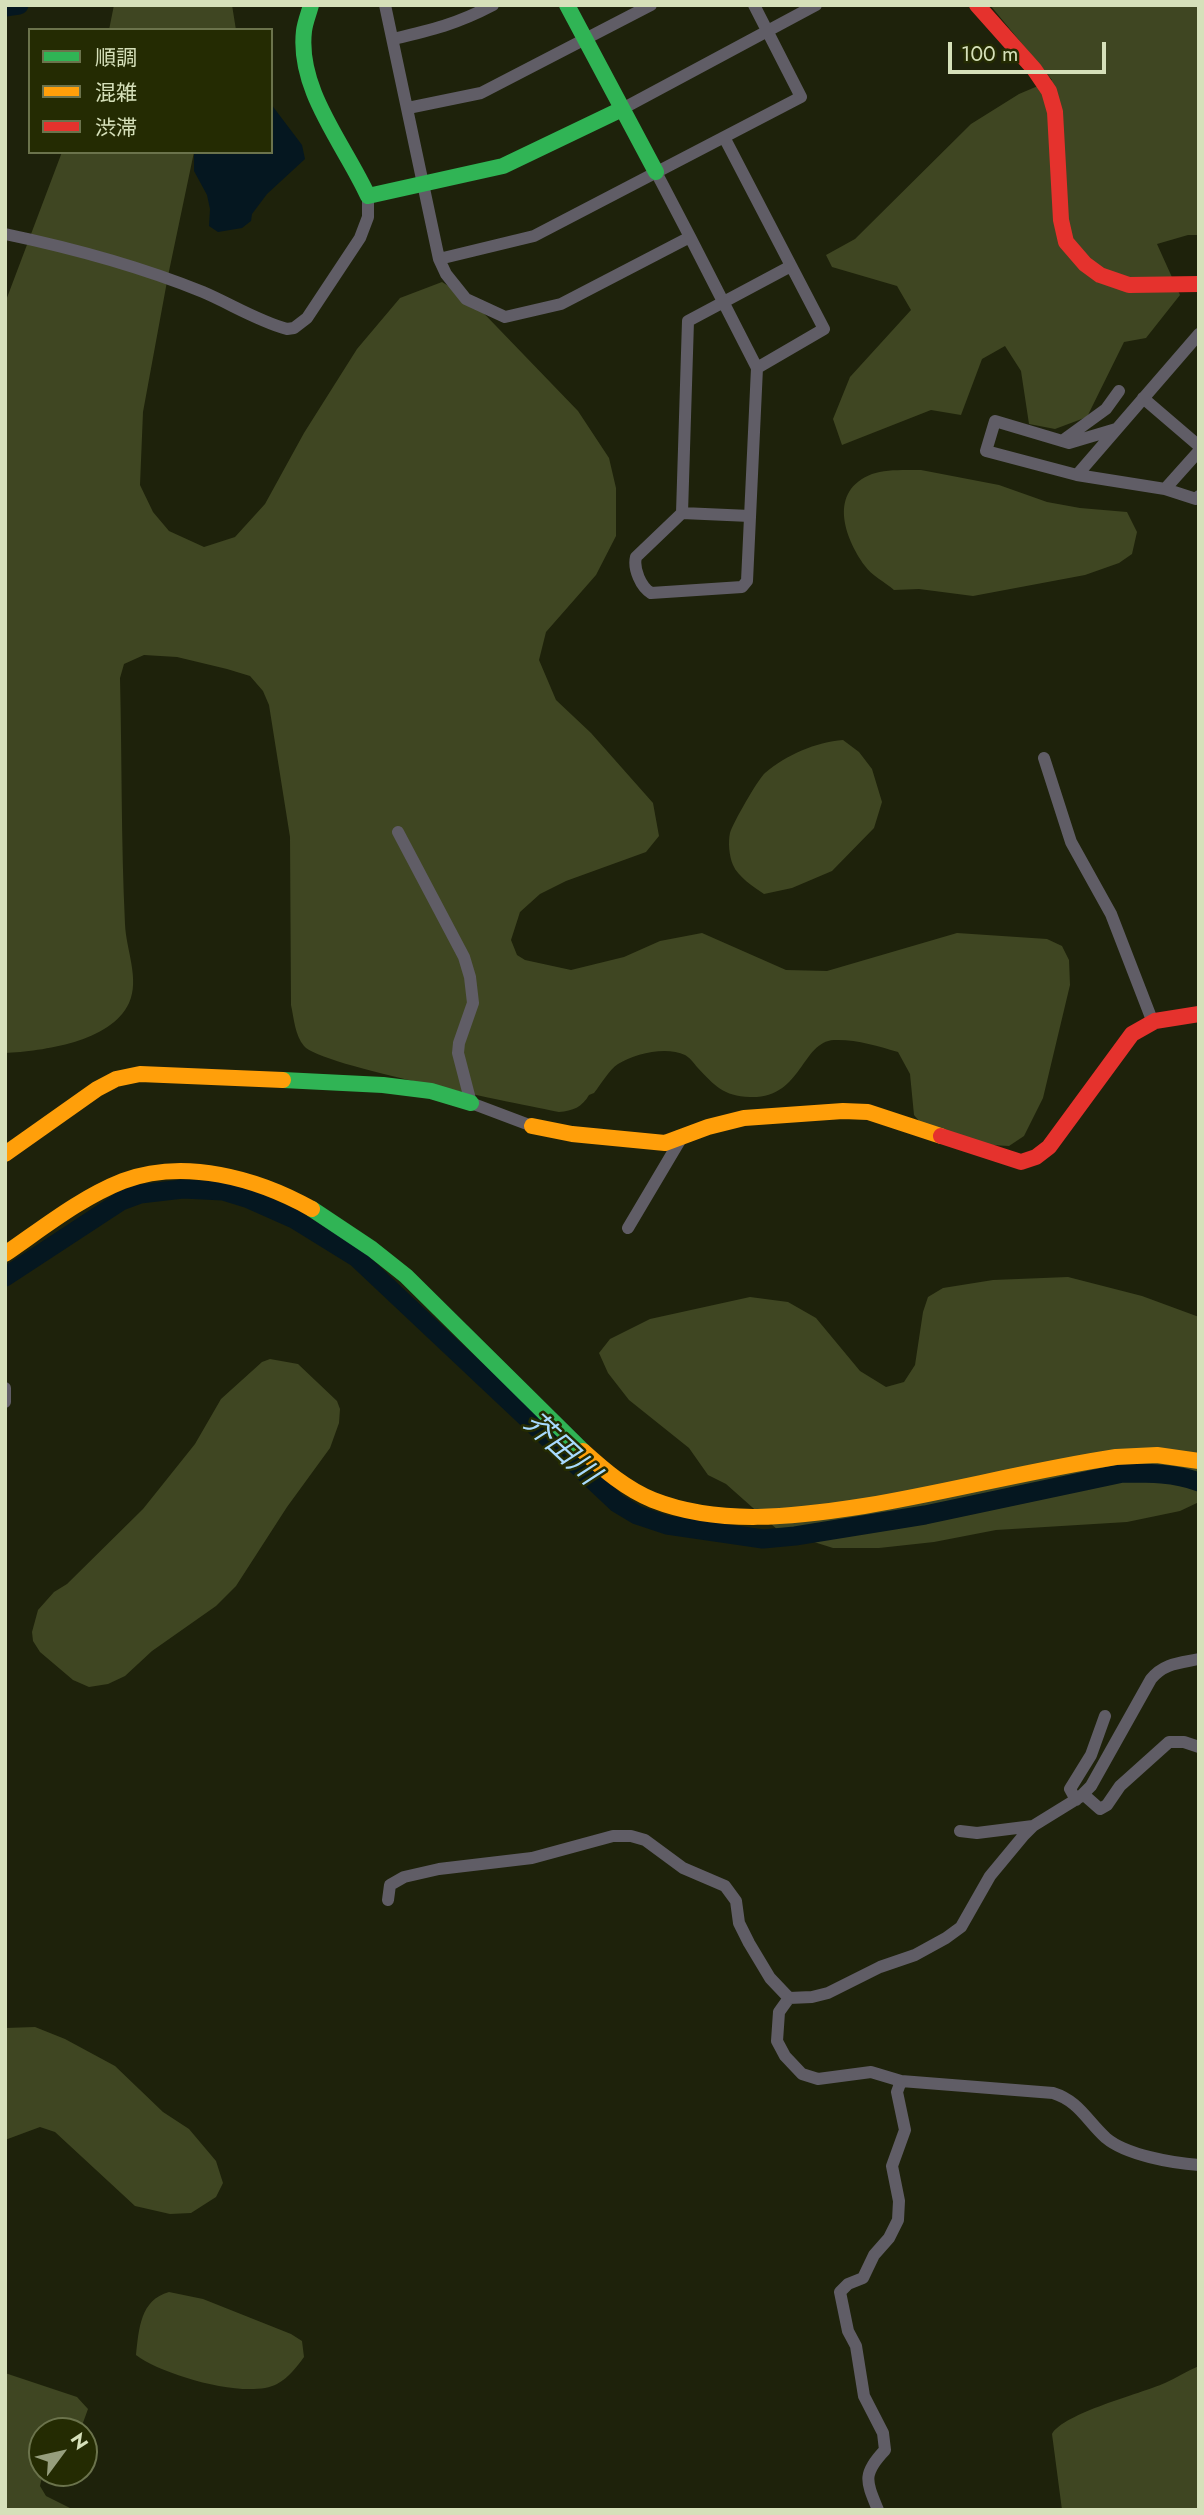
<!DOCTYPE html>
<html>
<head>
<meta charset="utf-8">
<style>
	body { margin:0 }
	#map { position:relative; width:1204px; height:2515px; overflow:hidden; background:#1e220b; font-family:Jost,"Noto Sans JP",sans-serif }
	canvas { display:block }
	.frame { position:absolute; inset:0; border:7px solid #d6e0ba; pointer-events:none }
	.legend { position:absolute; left:28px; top:28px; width:245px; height:126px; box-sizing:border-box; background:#242b02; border:2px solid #6b734c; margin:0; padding:9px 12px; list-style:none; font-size:21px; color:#d6e0ba }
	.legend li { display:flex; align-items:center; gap:14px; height:35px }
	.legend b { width:35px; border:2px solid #6b734c }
	.north { position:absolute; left:28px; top:2417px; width:70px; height:70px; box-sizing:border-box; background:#242b02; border:2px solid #6b734c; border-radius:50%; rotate:57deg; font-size:19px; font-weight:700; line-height:28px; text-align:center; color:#d6e0ba }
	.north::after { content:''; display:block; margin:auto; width:24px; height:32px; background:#969e7d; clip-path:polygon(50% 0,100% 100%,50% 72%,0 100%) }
	.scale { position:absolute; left:948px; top:42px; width:158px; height:32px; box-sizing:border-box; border:4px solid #d6e0ba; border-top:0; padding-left:9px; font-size:21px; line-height:24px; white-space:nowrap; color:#d6e0ba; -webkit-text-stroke:5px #242b02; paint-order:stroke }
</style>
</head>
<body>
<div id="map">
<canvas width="1204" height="2515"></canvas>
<div class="frame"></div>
<ul class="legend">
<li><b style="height:9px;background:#30b455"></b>順調</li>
<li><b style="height:9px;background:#ff9f0a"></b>混雑</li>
<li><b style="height:9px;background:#e5322d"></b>渋滞</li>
</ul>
<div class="north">N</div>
<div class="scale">100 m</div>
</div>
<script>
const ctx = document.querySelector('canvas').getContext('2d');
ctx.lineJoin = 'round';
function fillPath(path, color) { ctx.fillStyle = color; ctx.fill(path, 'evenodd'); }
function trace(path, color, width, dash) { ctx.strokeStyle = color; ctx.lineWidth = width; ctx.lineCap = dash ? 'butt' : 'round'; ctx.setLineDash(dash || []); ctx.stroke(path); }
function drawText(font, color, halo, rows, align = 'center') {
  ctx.font = font + ' Jost,"Noto Sans JP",sans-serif'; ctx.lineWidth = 5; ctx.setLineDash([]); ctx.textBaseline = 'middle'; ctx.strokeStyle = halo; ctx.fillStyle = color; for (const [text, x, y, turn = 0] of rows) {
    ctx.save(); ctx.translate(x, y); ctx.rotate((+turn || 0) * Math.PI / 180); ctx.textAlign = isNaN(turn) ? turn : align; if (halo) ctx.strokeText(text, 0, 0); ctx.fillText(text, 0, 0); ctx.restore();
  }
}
const green = new Path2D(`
	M114 5H232L236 30H109Z
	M990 5H1199V235H1188L1157 244 1180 295 1146 338 1124 342 1087 417 1055 429 1029 424 1021 371 1005 346 982 359 961 415 931 410 842 445 833 419 850 377 911 310 897 286 832 267 826 255 855 239 971 124 1019 94 1052 80Z
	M62 152H194L168 276 143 412 140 485 153 512 169 531 204 547 235 537 265 504 304 433 357 349 400 298 442 282 470 299 578 411 609 458 616 488V536L596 575 546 632 539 660 556 700 591 733 653 803 659 836 646 852 566 881 540 894 520 912 511 940 517 955 525 960 571 970 624 957 660 941 702 933 786 970 827 971 957 933 1047 939 1062 946 1069 960 1070 985 1043 1098 1024 1136 1009 1146 972 1144 925 1128 914 1115 910 1074 898 1052C878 1046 855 1039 834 1040 801 1042 802 1099 750 1097 723 1096 715 1086 697 1067 694 1063 689 1057 685 1055 667 1046 635 1053 618 1064 609 1070 601 1084 594 1093L589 1095C582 1107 573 1111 559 1112 522 1104 320 1066 304 1046 295 1035 294 1019 291 1005L290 837 269 705 263 691 250 676 227 669 177 657 144 655 124 664 120 678C122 760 121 843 125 924 126 950 140 979 129 1003 111 1042 43 1051 5 1053V303Z
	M921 470 999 485 1047 502 1080 508 1127 512 1137 532 1132 554 1119 563 1085 575 973 596 919 589 894 590C885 582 871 575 865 566 844 537 828 491 872 474 885 469 906 470 921 470Z
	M843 740 859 752 872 769 882 802 874 828 832 871 792 888 764 894C754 887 738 877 733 865 729 856 728 842 730 833 733 823 758 779 765 773 786 755 816 742 843 740Z
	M1068 1277 1142 1296 1199 1317V1502L1180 1511 1127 1522 996 1530 934 1542 879 1548H833L779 1531 726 1484 708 1475 689 1448 629 1400 608 1373 599 1353 610 1339 650 1319 750 1297 788 1302 816 1318 860 1371 886 1387 904 1382 915 1365 923 1312 928 1297 943 1288 993 1280Z
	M270 1359 298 1364 337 1401 340 1409 339 1423 330 1448 287 1507 236 1586 216 1606 152 1651 125 1676 108 1684 89 1687 73 1680 40 1652 33 1641 32 1632 38 1610 54 1592 67 1584 143 1509 195 1444 221 1399 262 1362Z
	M35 2027 65 2039 115 2066 163 2112 189 2129 216 2161 223 2183 216 2197 191 2213 170 2214 135 2206 55 2132 40 2127 5 2140V2028Z
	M169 2292 203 2299 291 2334 302 2341 304 2357C297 2367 288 2378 277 2384 247 2400 162 2375 136 2355 139 2329 140 2300 169 2292Z
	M1199 2366V2510H1062L1052 2434C1064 2413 1140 2394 1165 2383 1176 2378 1187 2371 1199 2366Z
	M5 2373 77 2397 88 2409 80 2431H42L43 2473 40 2486 46 2496 74 2510H5Z`);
const water = new Path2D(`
	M271 104 302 145 305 159 267 194 252 214 251 221 242 228 218 232 209 226 210 209 207 195 194 171V152H271Z`);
const river = new Path2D(`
	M5 7 19 5
	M5 1277 121 1201 140 1194 183 1189 223 1191 249 1199 294 1219 357 1258 617 1503 637 1515 667 1525 763 1539 795 1536 925 1515 1123 1473C1150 1473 1174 1473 1199 1482`);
const street = new Path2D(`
	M385 5 439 259 534 236 801 97 754 5
	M393 39C432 30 457 24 493 5
	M408 108 481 93 651 5
	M622 109 816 5
	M5 234C72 248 139 266 203 292 231 304 258 321 287 329L294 328 307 318 360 238 368 217V196
	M690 237 757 368 824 329 724 137
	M439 259 446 274 466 299 505 317 561 304 690 237 656 172
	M1199 334 1077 475 1165 489 1199 451
	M757 368 747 581 742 587 651 593C641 587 633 569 636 557L682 513 688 321 791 266
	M1143 398 1199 446
	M1062 441 1106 409 1119 391
	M1077 475 986 451 995 421 1069 443 1116 429
	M1165 489 1196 499 1199 496
	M682 513 750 516
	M1044 758 1071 842 1111 914 1152 1020
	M398 832 464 957 470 977 473 1003 459 1043 458 1053 471 1103 532 1126
	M628 1228 682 1137
	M5 1388V1402
	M1199 1659C1180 1663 1164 1663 1151 1679L1091 1786 1080 1797 1033 1826 1024 1835 990 1876 961 1927 946 1938 915 1955 880 1967 828 1993 812 1997 789 1998 779 2012 777 2041 785 2056 802 2074 818 2079 871 2072 901 2081 1053 2093C1079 2101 1087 2121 1106 2138 1126 2155 1172 2163 1199 2165
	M1083 1794 1100 1809 1107 1805 1120 1786 1169 1742H1184L1199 1747
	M1076 1800 1070 1789 1091 1755 1105 1716
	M960 1831 977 1833 1033 1826
	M388 1900 390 1885 404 1877 439 1869 532 1858 613 1836H631L645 1840 683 1868 725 1886 736 1901 739 1923 749 1943 770 1978 789 1998
	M878 2510C866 2481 862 2474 885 2450L883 2433 864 2396 856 2346 848 2331 840 2292 848 2284 863 2278 874 2255 889 2238 898 2220 899 2201 892 2166 905 2130 897 2092 901 2081`);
const fast = new Path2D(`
	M311 5C309 13 305 22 304 31 297 90 345 145 368 196L503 166 622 109
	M567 5 656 172
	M283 1080 383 1085 431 1091 471 1103
	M312 1209 372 1249 406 1276 583 1451`);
const slow = new Path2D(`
	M532 1126 572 1134 665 1143 708 1127 744 1118 843 1111 868 1112 941 1136
	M5 1154 97 1089 116 1079 140 1074 283 1080
	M5 1254C43 1228 80 1198 123 1181 184 1158 257 1178 312 1209
	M583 1451C604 1470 626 1489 653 1500 719 1526 795 1517 864 1506 948 1492 1031 1470 1116 1457L1157 1455 1199 1461`);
const jam = new Path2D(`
	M977 5 1034 69 1049 91 1055 112 1061 220 1066 242 1085 264 1100 275 1129 285 1199 284
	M941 1136 1021 1162 1036 1157 1049 1147 1132 1034 1155 1021 1199 1014`);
const waterNames = [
	["芥田川",560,1450,43]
];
fillPath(green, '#3f4622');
fillPath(water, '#051720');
trace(river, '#051720', 19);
trace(street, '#605d66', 12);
trace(fast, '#30b455', 16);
trace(slow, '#ff9f0a', 16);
trace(jam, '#e5322d', 16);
drawText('italic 30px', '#a8dafe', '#242b02', waterNames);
</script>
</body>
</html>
